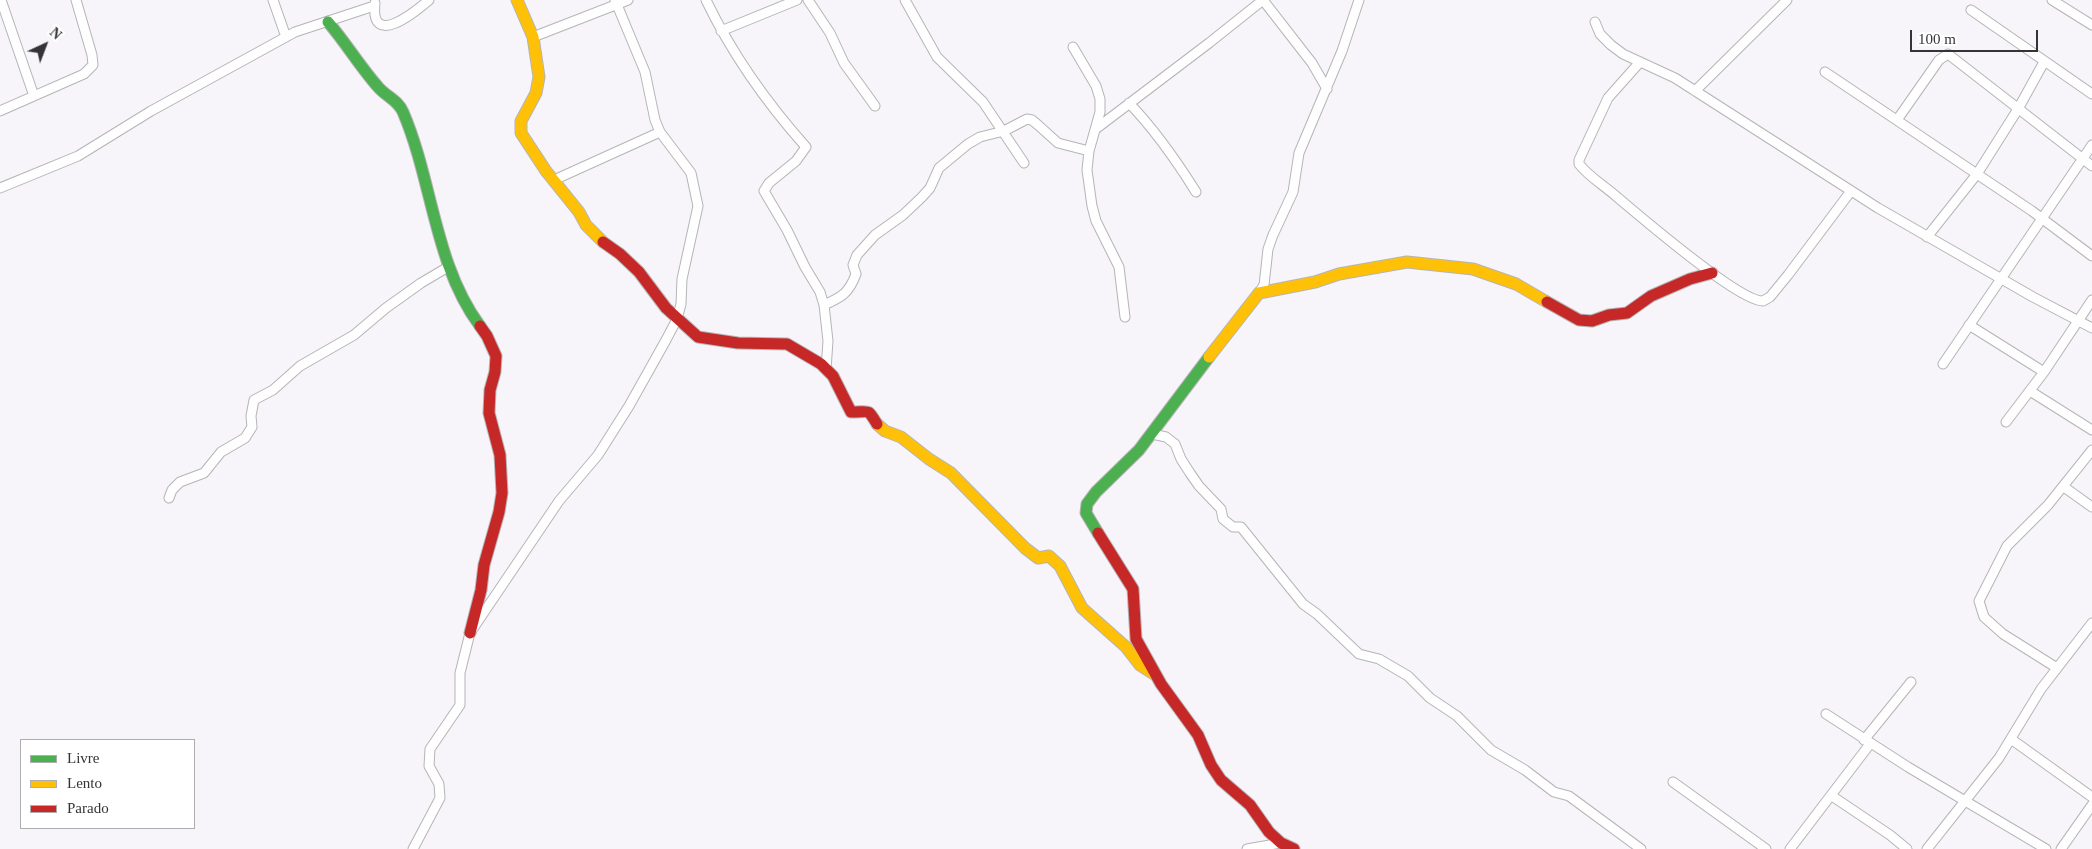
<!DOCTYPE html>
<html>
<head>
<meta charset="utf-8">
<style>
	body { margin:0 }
	#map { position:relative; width:2092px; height:849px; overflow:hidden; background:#f7f5f9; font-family:"Times New Roman",serif }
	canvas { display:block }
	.legend { position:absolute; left:20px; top:739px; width:175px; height:90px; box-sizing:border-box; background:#fff; border:1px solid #aeadaf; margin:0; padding:6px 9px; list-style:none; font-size:15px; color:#343336 }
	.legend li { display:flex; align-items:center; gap:10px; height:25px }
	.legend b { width:25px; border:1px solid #aeadaf }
	.north { position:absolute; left:20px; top:20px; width:50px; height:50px; -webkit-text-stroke:4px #fff; paint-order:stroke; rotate:43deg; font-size:14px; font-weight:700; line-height:20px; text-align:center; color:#343336 }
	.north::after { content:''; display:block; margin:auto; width:18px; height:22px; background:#343336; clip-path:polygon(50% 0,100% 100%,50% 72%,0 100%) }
	.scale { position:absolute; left:1910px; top:30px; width:128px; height:22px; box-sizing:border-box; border:2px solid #343336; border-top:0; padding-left:6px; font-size:15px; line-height:18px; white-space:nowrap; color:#343336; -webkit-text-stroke:4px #fff; paint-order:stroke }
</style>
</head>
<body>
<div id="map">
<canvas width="2092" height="849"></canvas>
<ul class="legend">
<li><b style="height:6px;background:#4caf50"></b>Livre</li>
<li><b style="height:6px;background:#ffc107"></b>Lento</li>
<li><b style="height:6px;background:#c62828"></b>Parado</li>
</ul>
<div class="north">N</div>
<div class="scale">100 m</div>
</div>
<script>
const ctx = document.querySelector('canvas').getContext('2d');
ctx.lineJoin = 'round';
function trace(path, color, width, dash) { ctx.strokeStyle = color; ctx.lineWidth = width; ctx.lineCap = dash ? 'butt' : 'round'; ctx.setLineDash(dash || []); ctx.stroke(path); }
const street = new Path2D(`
	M1 0 34 96
	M273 0 286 37
	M706 0C732 54 766 102 806 147L796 161 769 183 764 191 787 230 805 267 820 292 824 305 828 341 826 369
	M808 0 830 33 844 63 875 106
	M905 0 937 57 983 102 1024 163
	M1263 0 1312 63 1327 89
	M2052 0 2092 25
	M375 3C370 49 415 12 429 0
	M1971 10 2092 94
	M1595 22 1600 34 1611 45 1623 54 1675 78 1878 208 2033 297 2092 328
	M721 31 797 0
	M533 37 628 0
	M1073 47 1096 86 1100 99V112L1089 151 1087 170 1092 206 1096 221 1119 267 1125 317
	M1640 62 1608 98 1579 160V164C1589 177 1605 186 1617 197 1640 216 1738 301 1763 301L1770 297 1788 275 1851 191
	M1825 72 2032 211 2092 256
	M1695 91 1787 0
	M1129 103C1155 130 1176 160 1196 192
	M0 111 84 74 93 65 92 55 76 0
	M1897 120 1939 60 1948 54 2092 166
	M1097 128 1209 43 1263 0
	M554 180 660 132
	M0 188 78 156 151 111 295 32 374 6
	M1927 237 1977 174 2018 109 2044 62
	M1259 293 1264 285 1268 249 1273 235 1293 192 1299 153 1342 51 1359 0
	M824 305C842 297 849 293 856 274L853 265 857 255 875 235 903 215 922 197 930 188 939 168 968 144 980 137 1004 131 1027 119 1032 120 1038 125 1058 143 1089 151
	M1969 325 2044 372
	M1943 364 2092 145
	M2030 391 2092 430
	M2006 422 2044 372 2092 300
	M1152 434 1166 437 1175 444 1181 459 1190 473 1199 486 1221 509 1223 519 1233 527H1241L1303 604 1317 614 1359 654 1379 659 1408 676 1430 698 1457 716 1491 750 1525 770 1554 792 1569 796 1641 849
	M2064 487 2092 507
	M169 498 172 490 180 482 204 473 221 452 245 438 252 427 251 416 254 400 273 390 300 366 354 335 386 308 421 283 448 267
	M2057 668 2003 634 1984 617 1979 601 2007 546 2048 505 2092 450
	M1826 714 1908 767 2046 849
	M2011 739 2092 797
	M1864 740 1911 682
	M1673 782 1766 849
	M1832 796 1890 835 1907 849
	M413 849 440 798 439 784 429 766 430 749 460 705V673L470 633 559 501 598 455 629 406 666 340 677 319 681 304 682 279 698 206 691 173 660 132 655 120 645 72 615 0
	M1247 849 1281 843
	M1790 849 1870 744
	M1927 849 1999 758 2041 689 2092 623
	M2061 849 2092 805`);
const fast = new Path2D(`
	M328 22C346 43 361 68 379 88 387 97 398 100 403 112 433 182 434 264 480 326
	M1098 533 1086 513 1087 504 1096 492 1139 450 1209 357`);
const slow = new Path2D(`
	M517 0 533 37 539 77 536 93 521 121V133L546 171 579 212 586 225 603 242
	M1209 357 1259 293 1315 282 1339 274 1407 262 1473 269 1516 284 1547 302
	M877 424 885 431 901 437 929 459 951 473 1025 548 1038 558 1049 556 1060 566 1082 608 1126 647 1140 665 1154 674`);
const jam = new Path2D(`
	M603 242 620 254 639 272 666 308 698 337 738 343 787 344 821 364 833 376 851 412C871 412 867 408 877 424
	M1547 302 1579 320 1592 321 1609 315 1627 313 1651 296 1690 279 1712 273
	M1098 533 1133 589 1136 639 1161 684 1198 735 1211 765 1221 780 1250 805 1269 832 1281 843 1294 849
	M470 633 481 590 484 565 499 512 502 493 500 455 489 413 490 390 495 372 496 356 487 336 480 326`);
trace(street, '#b5b4b6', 11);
trace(fast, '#b5b4b6', 13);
trace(slow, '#b5b4b6', 13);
trace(jam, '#b5b4b6', 13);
trace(street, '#fefefe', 9);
trace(fast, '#4caf50', 11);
trace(slow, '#ffc107', 11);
trace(jam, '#c62828', 11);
</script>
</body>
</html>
